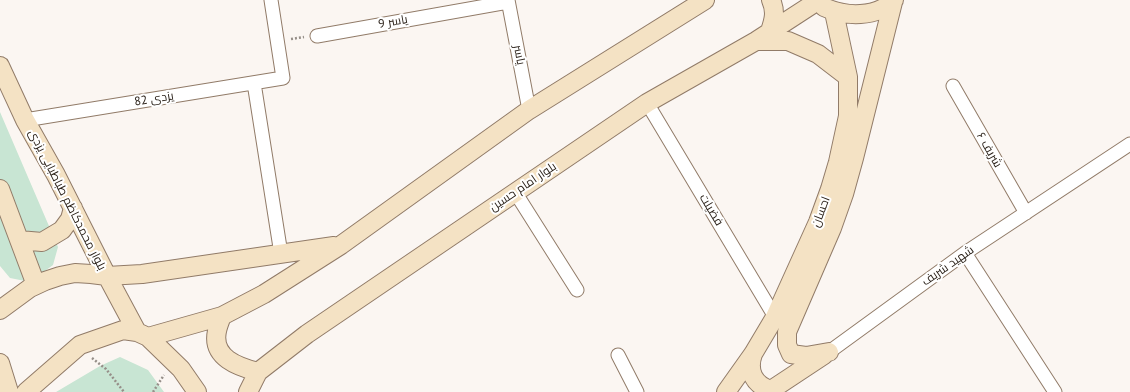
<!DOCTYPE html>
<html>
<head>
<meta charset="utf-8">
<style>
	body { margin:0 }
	canvas { display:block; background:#fbf6f2 }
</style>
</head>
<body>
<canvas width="1130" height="392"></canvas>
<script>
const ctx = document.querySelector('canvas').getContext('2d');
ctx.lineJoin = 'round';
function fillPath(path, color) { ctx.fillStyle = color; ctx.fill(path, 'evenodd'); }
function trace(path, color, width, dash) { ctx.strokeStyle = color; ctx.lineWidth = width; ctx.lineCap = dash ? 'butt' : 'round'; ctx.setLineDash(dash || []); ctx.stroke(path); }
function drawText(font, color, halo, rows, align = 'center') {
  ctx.font = font + ' "PT Sans",Cairo,sans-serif'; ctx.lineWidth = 4; ctx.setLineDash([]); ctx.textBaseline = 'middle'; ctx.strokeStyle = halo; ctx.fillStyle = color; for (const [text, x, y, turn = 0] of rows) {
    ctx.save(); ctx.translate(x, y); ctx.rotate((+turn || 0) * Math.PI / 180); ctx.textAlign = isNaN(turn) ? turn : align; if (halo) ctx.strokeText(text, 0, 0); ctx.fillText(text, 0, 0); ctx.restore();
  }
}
const green = new Path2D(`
	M0 112 58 247 53 265 30 282 10 278 0 266Z
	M120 357 148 370 164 392H56L100 366Z`);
const path = new Path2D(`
	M291 39 304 37
	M92 358 106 369 124 392
	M153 392 164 375`);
const street = new Path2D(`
	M508 0 529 110
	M317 36 508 2
	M254 83 281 254
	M953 86 1026 213
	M647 103 775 317
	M25 120 283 78 271 0
	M515 192 577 290
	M965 253 1055 392
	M829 352 965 253 1130 144
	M618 355 637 392`);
const secondary = new Path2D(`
	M824 7C845 17 877 18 894 0
	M770 31C774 20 776 11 771 0
	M756 41H788L818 54 848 77
	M0 66 25 120 56 175 107 276 137 332
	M0 189 36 285
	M19 240 42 242 62 230 70 219 73 208
	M0 310 30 288 45 281 60 276 75 273 91 274 107 276 142 274 334 246
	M222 316C220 321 218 326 217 331 211 358 239 367 258 372
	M148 337 222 316 264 294 341 245 529 110 705 0
	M829 352 806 356 791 354 787 345V332L832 228 844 194 854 158 893 2
	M753 354C747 371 754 385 771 390
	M0 363 9 392
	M26 392 80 345 123 330 137 332 148 337 181 369 197 392
	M248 392 258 372 307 334 647 103 756 41 816 2
	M726 392 753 354 775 317 818 222 830 189 838 162 848 116V77L834 12
	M768 392 824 355`);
const streetNames = [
	["یاسر 9",393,22,-10],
	["یاسر",519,55,79],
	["یزدی 82",154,99,-9],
	["شریف ۶",989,150,60],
	["بلوار امام حسین",523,187,-34],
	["بلوار محمدکاظم طباطبایی یزدی",67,200,63],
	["فضیلت",711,210,59],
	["احسان",821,212,-69],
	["شهید شریف",948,266,-35]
];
fillPath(green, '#c8e5d3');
trace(street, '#917b68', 15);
trace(secondary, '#917b68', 20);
trace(path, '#968f89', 2.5, [2, 2]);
trace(street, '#fff', 13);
trace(secondary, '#f4e2c4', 18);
drawText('12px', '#2b221a', '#fff', streetNames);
</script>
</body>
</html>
